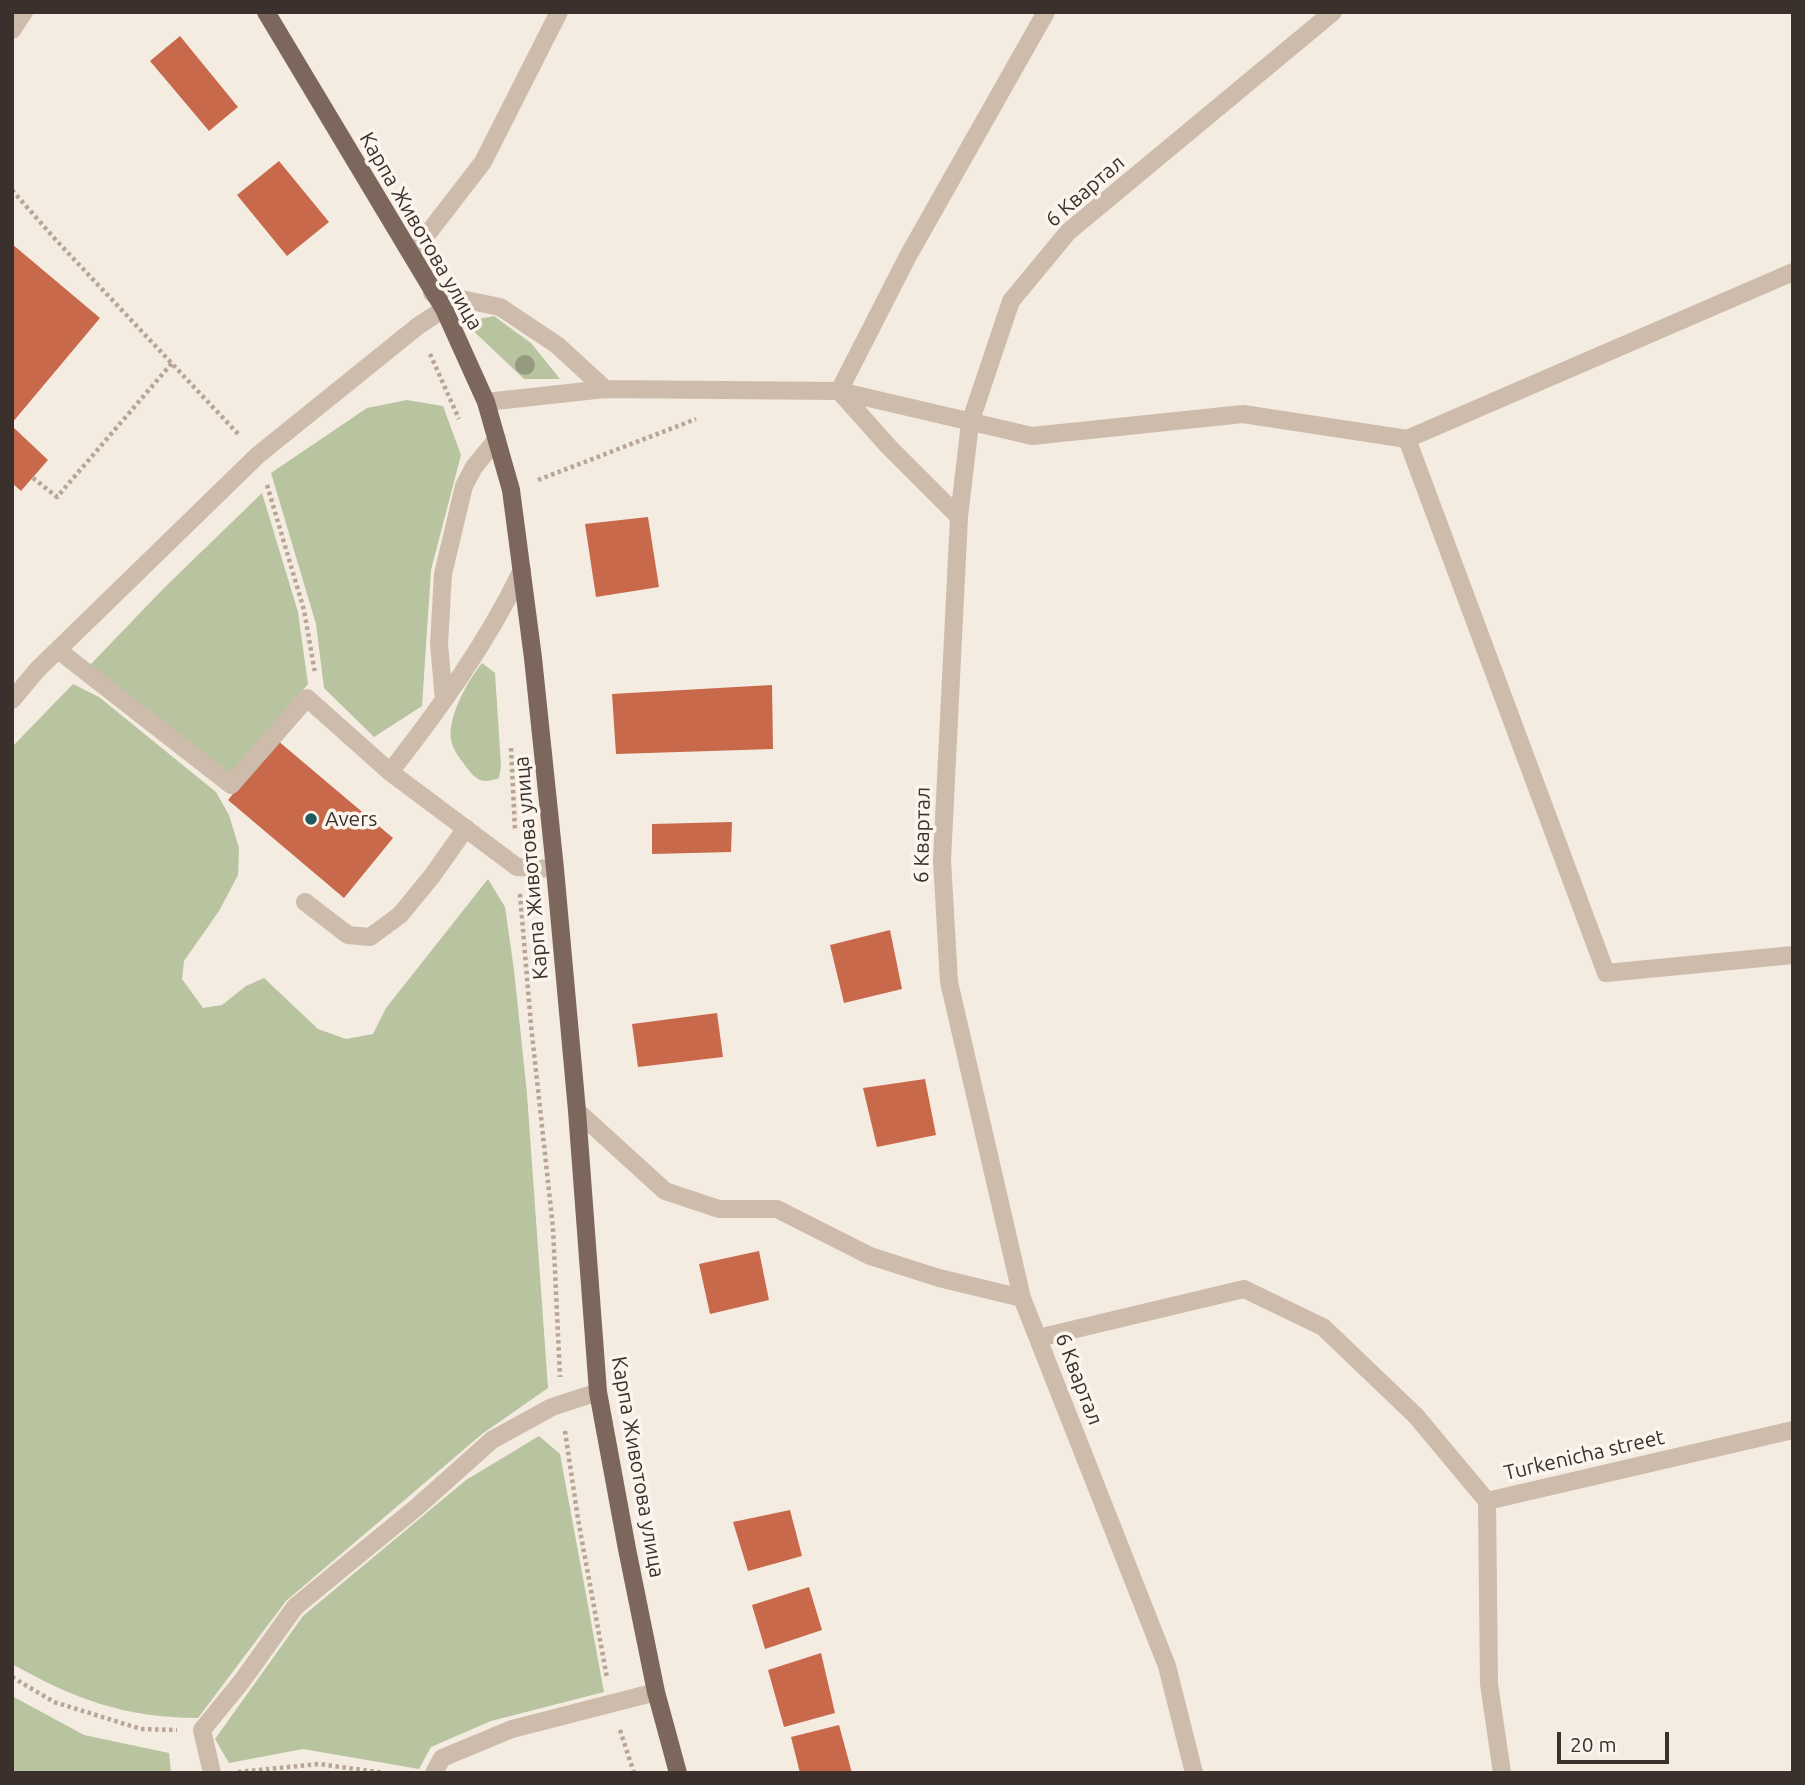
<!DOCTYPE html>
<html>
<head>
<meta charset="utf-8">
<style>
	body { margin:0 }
	#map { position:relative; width:1805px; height:1785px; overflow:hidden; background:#f4ebe1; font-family:Ubuntu,sans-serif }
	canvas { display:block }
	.frame { position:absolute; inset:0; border:14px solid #3b302b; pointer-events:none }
	.scale { position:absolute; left:1557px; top:1732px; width:112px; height:32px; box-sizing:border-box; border:4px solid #3b302b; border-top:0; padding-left:9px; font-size:21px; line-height:24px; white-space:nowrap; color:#3b302b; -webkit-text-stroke:5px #fbf5ee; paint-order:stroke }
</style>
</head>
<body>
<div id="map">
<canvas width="1805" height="1785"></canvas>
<div class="frame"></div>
<div class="scale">20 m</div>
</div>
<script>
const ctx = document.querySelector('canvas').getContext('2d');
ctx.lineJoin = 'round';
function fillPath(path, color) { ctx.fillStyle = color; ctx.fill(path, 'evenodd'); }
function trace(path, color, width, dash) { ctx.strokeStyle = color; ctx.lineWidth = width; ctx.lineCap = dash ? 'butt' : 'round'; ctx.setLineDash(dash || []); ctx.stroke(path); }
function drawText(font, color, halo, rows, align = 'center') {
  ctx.font = font + ' Ubuntu,sans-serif'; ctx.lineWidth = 7; ctx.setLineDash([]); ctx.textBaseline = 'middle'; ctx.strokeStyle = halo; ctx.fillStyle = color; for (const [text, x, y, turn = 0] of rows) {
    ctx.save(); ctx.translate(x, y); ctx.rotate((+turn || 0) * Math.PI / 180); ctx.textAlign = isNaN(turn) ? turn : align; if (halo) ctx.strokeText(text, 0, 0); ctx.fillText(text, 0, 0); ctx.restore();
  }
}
const green = new Path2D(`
	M494 316 531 343 560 379H524L464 322Z
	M407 400 443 406 461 455 431 570 422 706 374 737 324 688 316 624 271 473 367 408Z
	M262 493 298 612 308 684 230 776 90 665 165 587Z
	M482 663 495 673 501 766 499 778C483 784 477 781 467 768 462 761 455 753 452 744 445 720 467 682 482 663Z
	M73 684 99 697 216 792 229 815 239 848 238 875 219 911 184 961 182 979 203 1008 222 1005 246 986 264 978 318 1029 346 1039 373 1034 386 1008 488 879 505 907 514 970 527 1094 548 1388 482 1434 286 1601 198 1718C126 1718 74 1699 12 1664V747Z
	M539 1436 560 1454 604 1692 491 1721 431 1747 419 1769 303 1749 229 1763 215 1739 303 1616 466 1480Z
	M12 1696 84 1735 169 1753 171 1773H12Z`);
const building = new Path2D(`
	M180 36 238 107 209 131 150 61Z
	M279 161 329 222 287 256 237 195Z
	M12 244 100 318 12 423Z
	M12 426 48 460 21 491 12 483Z
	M648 517 659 587 596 597 585 524Z
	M772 685 773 749 616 754 612 694Z
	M277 740 393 838 344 898 228 800Z
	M732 822 731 852 652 854V824Z
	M890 930 902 989 844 1003 830 945Z
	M717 1013 723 1057 638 1067 632 1024Z
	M925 1079 936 1135 877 1147 863 1088Z
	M759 1251 769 1300 710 1314 699 1264Z
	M790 1510 802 1556 748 1571 733 1522Z
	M809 1587 822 1630 765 1649 752 1605Z
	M821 1653 835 1713 784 1727 768 1670Z
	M839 1725 852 1773H800L791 1737Z`);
const path = new Path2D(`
	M12 190 55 239 240 436
	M430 354 459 419
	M33 478 57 497 172 363
	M538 480 696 419
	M267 485 304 610 315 673
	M511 748 515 830
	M520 894 531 1025 553 1228 560 1377
	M565 1431 578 1519 607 1678
	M12 1677 54 1702 141 1729 177 1730
	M620 1730 634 1773
	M238 1772 319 1764 385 1773`);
const minor = new Path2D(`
	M12 30 24 12
	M412 254 483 162 559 12
	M432 293 500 307 557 345 605 389
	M486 402 605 389 839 391 1032 436 1243 414 1407 439 1606 973 1793 955
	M1407 439 1793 272
	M959 517 889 447 839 391 908 256 1046 12
	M522 570C487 643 440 708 390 772L517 867 555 869
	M58 650 231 785 307 698 390 772
	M12 700 37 670 258 455 418 326 444 309
	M444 700 439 644 443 574 464 486 474 467 497 439
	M305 902 348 935 370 937 400 915 432 876 466 828
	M577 1111 665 1191 719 1209H777L870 1256 939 1278 1022 1298
	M1038 1338 1244 1289 1323 1327 1416 1416 1487 1501
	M212 1773 202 1730 242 1681 295 1607 329 1579 417 1507 492 1440 552 1407 598 1392
	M434 1773 442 1758 512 1729 656 1692
	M1194 1773 1167 1666 1022 1298 949 982 942 860 959 517 970 423 1011 301 1068 232 1333 12
	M1502 1773 1489 1684 1487 1501 1793 1430`);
const major = new Path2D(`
	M266 12 444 309 486 402 511 490 533 658 555 869 577 1111 598 1392 627 1549 656 1692 678 1773`);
const trees = [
	[525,365]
];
const markers = [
	[311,819,7,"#1f5a5e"]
];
const streetNames = [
	["6 Квартал",1085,191,-41],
	["Карпа Животова улица",421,231,60],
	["6 Квартал",922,835,-89],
	["Карпа Животова улица",531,868,-95],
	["6 Квартал",1079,1379,69],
	["Turkenicha street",1584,1455,-13],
	["Карпа Животова улица",638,1467,80]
];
const poiNames = [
	["Avers",325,819]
];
fillPath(green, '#b8c4a0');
fillPath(building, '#c8694b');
trace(path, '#b9a596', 4.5, [3.5, 3.5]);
trace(minor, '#cdbbac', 18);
trace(major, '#7d675c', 18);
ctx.fillStyle = '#969b7f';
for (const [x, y] of trees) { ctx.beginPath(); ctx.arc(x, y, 10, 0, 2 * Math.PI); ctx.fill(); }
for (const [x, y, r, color] of markers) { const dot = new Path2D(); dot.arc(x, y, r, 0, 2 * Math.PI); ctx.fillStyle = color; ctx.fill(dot); trace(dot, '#fbf5ee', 2.5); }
drawText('21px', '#3b302b', '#fbf5ee', streetNames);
drawText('21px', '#3b302b', '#fbf5ee', poiNames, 'left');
</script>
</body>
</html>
